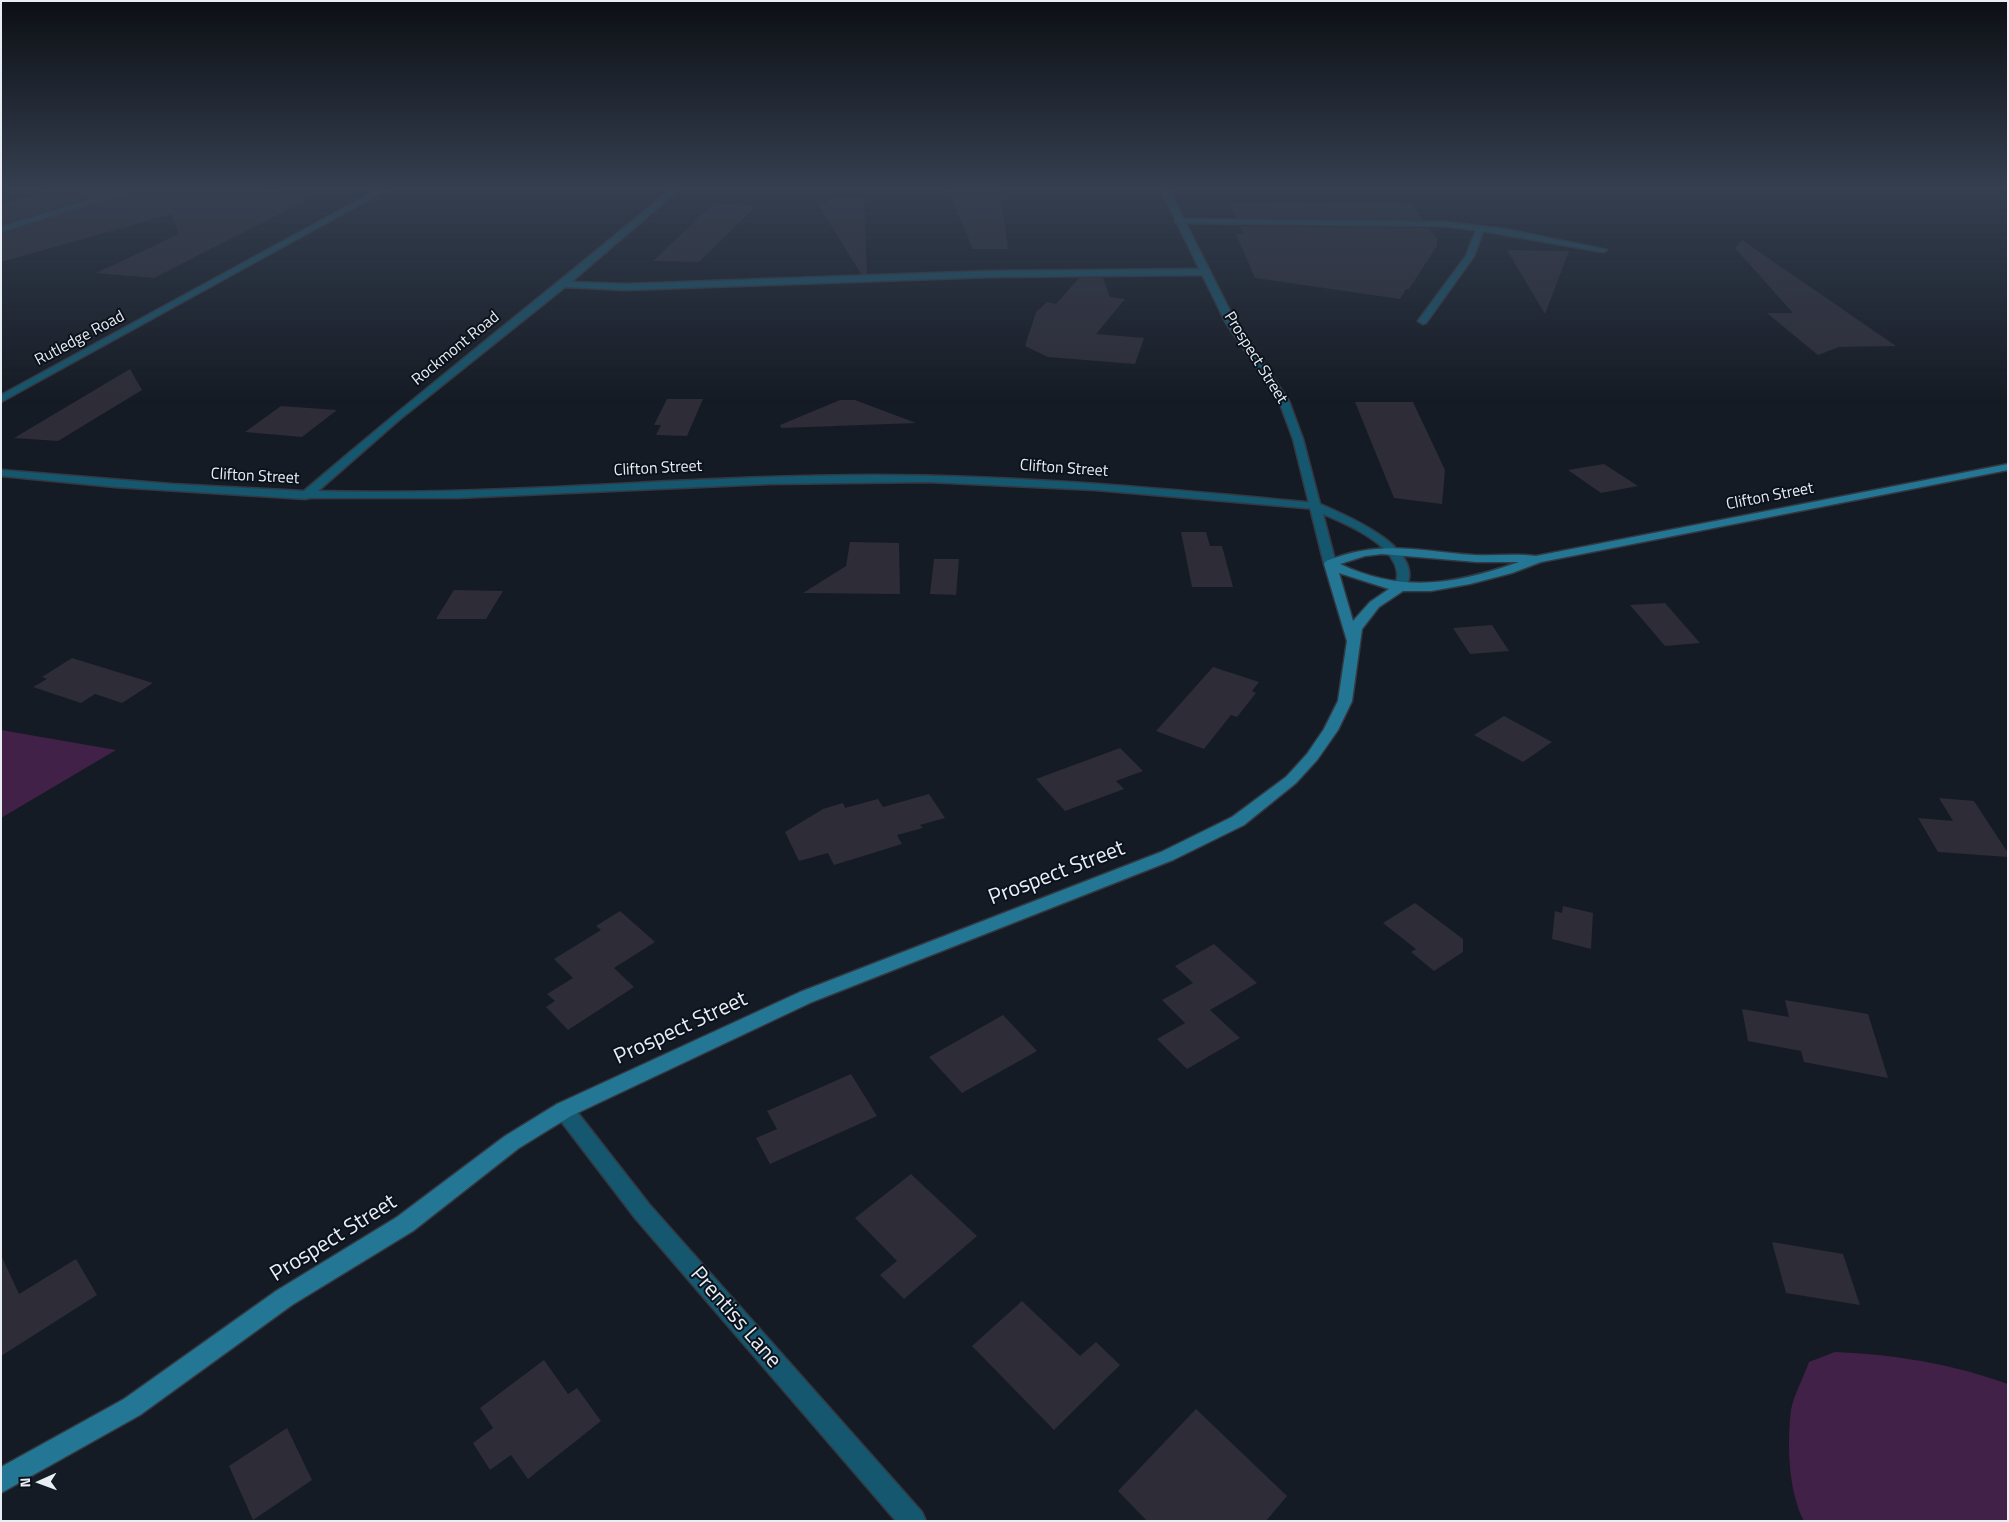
<!DOCTYPE html>
<html>
<head>
<meta charset="utf-8">
<style>
	body { margin:0 }
	#map { position:relative; width:2009px; height:1522px; overflow:hidden; background:#151b24; font-family:"Titillium Web",sans-serif }
	canvas { display:block }
	.frame { position:absolute; inset:0; border:2px solid #e9edf4; pointer-events:none }
	.north { position:absolute; left:15px; top:1457px; width:50px; height:50px; -webkit-text-stroke:4px #0c121b; paint-order:stroke; rotate:268deg; font-size:14px; font-weight:700; line-height:20px; text-align:center; color:#e9edf4 }
	.north::after { content:''; display:block; margin:auto; width:18px; height:22px; background:#e9edf4; clip-path:polygon(50% 0,100% 100%,50% 72%,0 100%) }
</style>
</head>
<body>
<div id="map">
<canvas width="2009" height="1522"></canvas>
<div class="frame"></div>
<div class="north">N</div>
</div>
<script>
const ctx = document.querySelector('canvas').getContext('2d');
ctx.lineJoin = 'round';
function fillPath(path, color) { ctx.fillStyle = color; ctx.fill(path, 'evenodd'); }
function trace(path, color, width, dash) { ctx.strokeStyle = color; ctx.lineWidth = width; ctx.lineCap = dash ? 'butt' : 'round'; ctx.setLineDash(dash || []); ctx.stroke(path); }
function drawText(font, color, halo, rows, align = 'center') {
  ctx.font = font + ' "Titillium Web",sans-serif'; ctx.lineWidth = 4; ctx.setLineDash([]); ctx.textBaseline = 'middle'; ctx.strokeStyle = halo; ctx.fillStyle = color; for (const [text, x, y, turn = 0] of rows) {
    ctx.save(); ctx.translate(x, y); ctx.rotate((+turn || 0) * Math.PI / 180); ctx.textAlign = isNaN(turn) ? turn : align; if (halo) ctx.strokeText(text, 0, 0); ctx.fillText(text, 0, 0); ctx.restore();
  }
}
const green = new Path2D(`
	M1 730 116 750 1 818Z
	M1835 1352C1893 1354 1952 1364 2008 1384V1521H1804C1788 1491 1787 1442 1791 1410 1794 1394 1804 1377 1809 1362Z`);
const building = new Path2D(`
	M52 190H115L1 225V205Z
	M135 190H252L310 194 299 200 305 201 154 278 96 273 179 234 172 214 1 262V234Z
	M948 190H1000L1008 249H973Z
	M864 197 867 274H861L818 204 829 203 827 200Z
	M1385 202 1412 204 1423 220 1236 218 1229 203Z
	M714 203 756 206 699 262 653 261Z
	M1240 226 1429 228 1437 238V246L1409 289H1406L1400 299 1255 278 1236 234H1244Z
	M1742 240 1896 346 1839 347 1818 355 1767 313H1793L1735 248Z
	M1507 250 1569 251 1545 314Z
	M1079 278H1103L1110 297 1125 299 1096 334 1144 338 1135 364 1048 357 1025 346 1036 312 1047 302 1056 304Z
	M130 369 142 390 58 441 14 438Z
	M667 399H703L687 436 656 435 661 425H654Z
	M840 400H855L916 423 781 428 780 425Z
	M1355 402H1413L1445 470 1442 504 1394 498Z
	M281 406 337 410 302 437 245 432Z
	M1604 464 1638 486 1601 493 1568 470Z
	M1181 532H1206L1210 546H1222L1233 587H1192Z
	M850 542 899 543 900 594 803 593 846 566Z
	M934 559H959L956 595 930 594Z
	M454 590 503 591 486 619H436Z
	M1665 603 1700 643 1665 646 1630 605Z
	M1492 625 1509 651 1470 654 1453 628Z
	M72 658 153 683 122 703 95 694 81 703 33 687 47 679 42 677Z
	M1213 667 1259 682 1252 691 1256 693 1237 717 1231 715 1204 749 1156 731Z
	M1504 716 1552 742 1523 762 1474 735Z
	M1120 748 1143 771 1116 781 1124 789 1065 811 1036 779Z
	M929 794 945 818 920 825 923 828 897 835 902 844 834 865 828 853 799 861 785 832 823 809 843 803 845 808 878 799 883 807Z
	M1939 798 1974 801 2008 853V857L1938 852 1918 818 1953 821Z
	M1415 903 1463 939V952L1434 971 1411 952 1416 949 1383 923Z
	M1563 906 1593 913 1591 949 1552 939 1555 911 1562 913Z
	M620 911 655 942 614 968 634 987 568 1030 546 1007 555 1001 547 994 573 978 554 959 601 930 596 926Z
	M1214 944 1257 983 1210 1010 1240 1038 1187 1069 1157 1039 1185 1023 1162 1000 1193 983 1175 966Z
	M1785 1000 1868 1014 1888 1078 1804 1062 1801 1051 1748 1041 1742 1009 1789 1017Z
	M1003 1015 1037 1051 962 1093 929 1057Z
	M851 1074 877 1116 770 1164 756 1138 777 1129 767 1111Z
	M911 1174 977 1236 904 1299 880 1275 897 1261 855 1218Z
	M1772 1242 1843 1254 1860 1305 1786 1293Z
	M1 1255 19 1294 76 1259 97 1295 1 1356Z
	M1022 1301 1080 1356 1096 1342 1120 1365 1054 1430 972 1346Z
	M544 1360 568 1394 577 1388 601 1421 528 1479 511 1455 490 1470 473 1443 493 1428 480 1408Z
	M1196 1409 1287 1496 1266 1521H1147L1118 1491Z
	M287 1428 312 1480 253 1520 229 1466Z`);
const minor = new Path2D(`
	M122 190H133L1 232V227Z
	M377 190H386L1 402V395Z
	M670 190H678L571 282 626 284 990 271 1204 269 1208 272 1204 275 990 277 626 290 565 287 399 420 318 491C504 496 689 475 875 475 1022 475 1169 489 1316 503L1322 506 1316 509 1095 490 928 482 769 484 457 498H310L305 499 115 487 1 476V470L172 484 304 491C424 388 549 291 670 190Z
	M1179 219 1444 222 1504 229 1607 250 1603 252 1483 231 1474 256 1426 323 1423 324 1418 321 1466 256 1476 230 1444 226 1176 223 1175 221Z
	M564 1102 571 1104 649 1204 922 1512 926 1521H896L635 1218 557 1116 554 1110 557 1104Z`);
const tertiary = new Path2D(`
	M1161 190H1169L1236 323 1289 401 1303 439 1320 504C1347 516 1429 549 1405 590L1401 591 1395 587C1396 582 1398 576 1397 572 1393 543 1346 524 1323 514L1336 564 1330 568 1324 564 1293 439 1279 401 1226 323Z`);
const secondary = new Path2D(`
	M2008 464V470L1541 562 1512 573 1470 584 1431 591H1403L1379 607 1362 629 1352 701 1338 730 1317 760 1296 783 1244 825 1173 860 812 1002 571 1116 519 1148 413 1231 292 1305 140 1415 1 1493V1467L124 1399 276 1291 397 1217 505 1136 557 1104 800 992 1161 852 1232 817 1286 777 1307 754 1324 729 1338 701 1347 641 1324 564 1326 561C1381 539 1418 551 1474 555 1495 556 1516 553 1536 556ZM1382 554 1477 562H1519C1455 584 1404 594 1340 564L1365 556ZM1339 573 1389 589 1370 602 1353 621Z`);
const farStreetnames = [
	["Rutledge Road",80,339,-28],
	["Rockmont Road",456,349,-39],
	["Prospect Street",1255,358,58],
	["Clifton Street",658,469,-3],
	["Clifton Street",1064,469,4],
	["Clifton Street",255,477,3],
	["Clifton Street",1770,497,-11]
];
const nearStreetnames = [
	["Prospect Street",1057,874,-21],
	["Prospect Street",681,1029,-25],
	["Prospect Street",334,1239,-32],
	["Prentiss Lane",735,1318,49]
];
fillPath(green, '#412147');
fillPath(building, '#2d2c37');
trace(minor, '#333841', 3);
trace(tertiary, '#333841', 3);
trace(secondary, '#333841', 3);
fillPath(minor, '#14576e');
fillPath(tertiary, '#14576e');
fillPath(secondary, '#247794');
const sky = ctx.createLinearGradient(0, 0, 0, 403);
sky.addColorStop(0, '#0c0f14');
sky.addColorStop(0.47, '#353f50');
sky.addColorStop(1, '#353f5000');
ctx.fillStyle = sky;
ctx.fillRect(0, 0, 2009, 403);
drawText('16px', '#e9edf4', '#0c121b', farStreetnames);
drawText('22px', '#e9edf4', '#0c121b', nearStreetnames);
</script>
</body>
</html>
